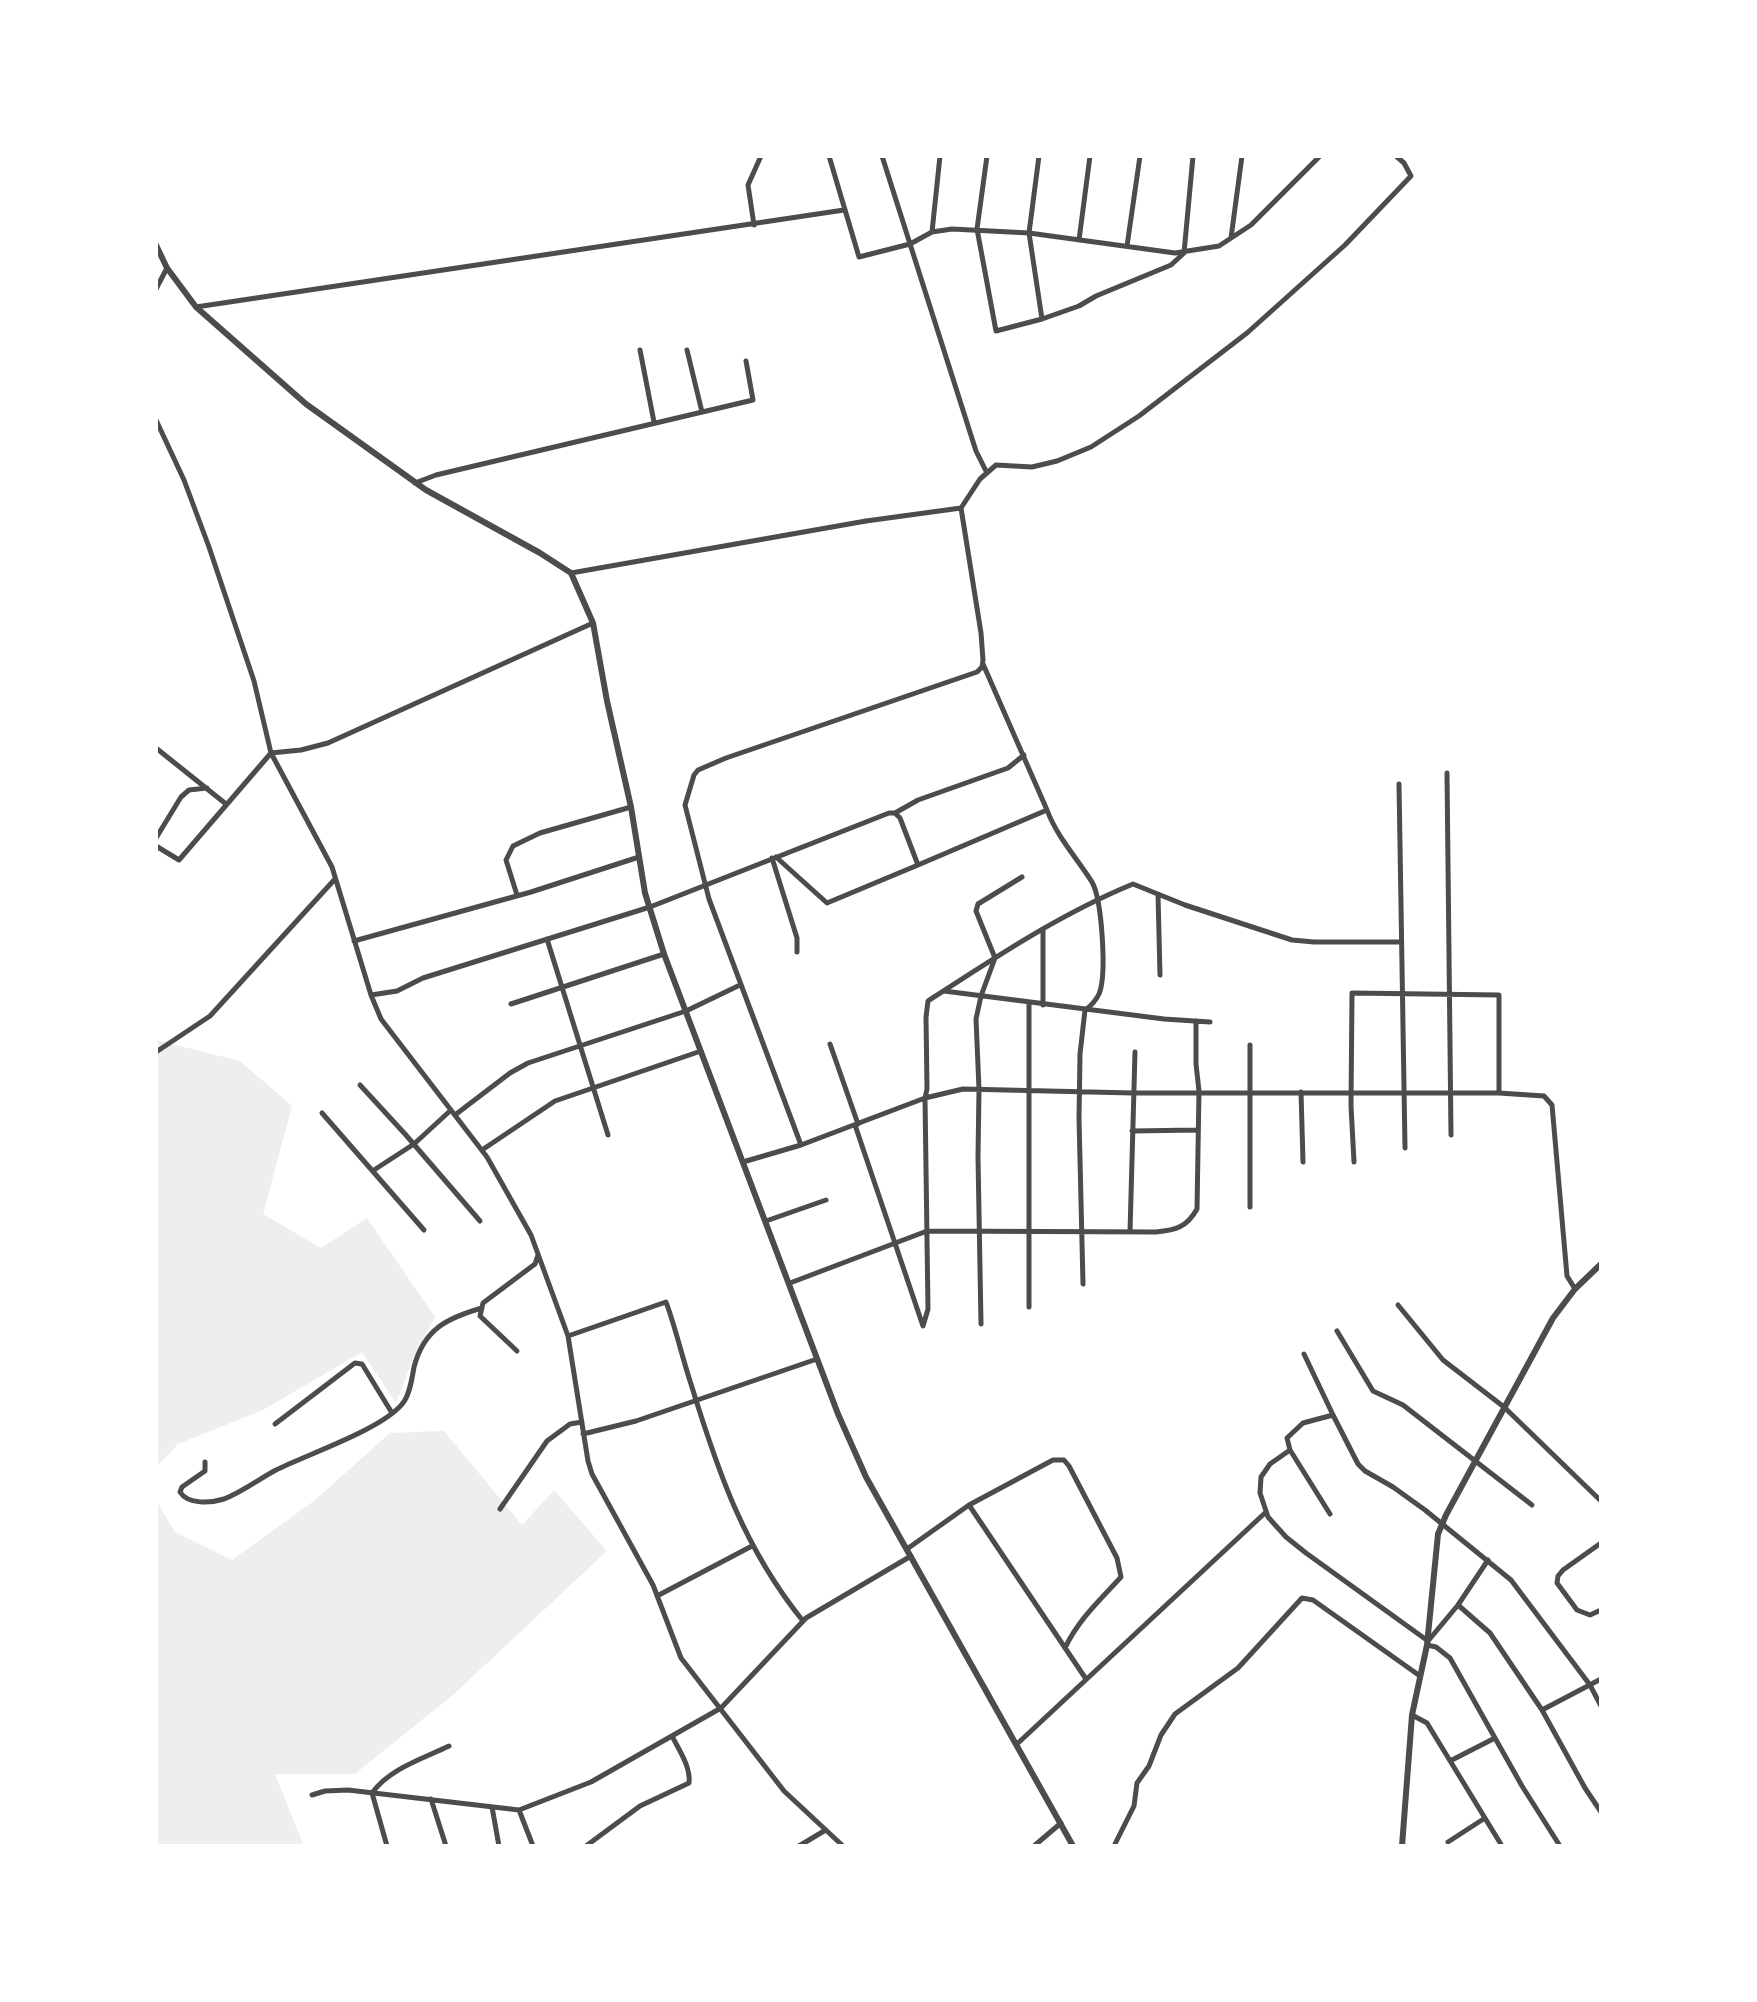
<!DOCTYPE html>
<html>
<head>
<meta charset="utf-8">
<style>
	body { margin:0 }
	#map { position:relative; width:1757px; height:2002px; overflow:hidden; background:#fff; font-family:"Libre Baskerville",serif }
	canvas { display:block }
	.frame { position:absolute; inset:0; border:158px solid #fff; pointer-events:none }
</style>
</head>
<body>
<div id="map">
<canvas width="1757" height="2002"></canvas>
<div class="frame"></div>
</div>
<script>
const ctx = document.querySelector('canvas').getContext('2d');
ctx.lineJoin = 'round';
function fillPath(path, color) { ctx.fillStyle = color; ctx.fill(path, 'evenodd'); }
function trace(path, color, width, dash) { ctx.strokeStyle = color; ctx.lineWidth = width; ctx.lineCap = dash ? 'butt' : 'round'; ctx.setLineDash(dash || []); ctx.stroke(path); }
const green = new Path2D(`
	M156 1040 240 1061 292 1106 263 1214 321 1248 367 1218 435 1317 413 1359 396 1403 362 1352 263 1410 178 1444 156 1467Z
	M444 1431 522 1525 554 1490 607 1551 454 1694 355 1774H275L304 1846H156V1500L175 1532 232 1560 315 1500 390 1433Z`);
const minor = new Path2D(`
	M829 156 859 257 910 244 932 232 952 229 1029 233 1175 253 1219 246 1251 225 1320 156
	M882 156 976 451 987 473
	M987 156 977 229 996 331 1042 319 1079 306 1096 296 1171 265 1184 253 1193 156
	M1039 156 1029 233 1042 319
	M754 225 748 185 761 156
	M932 232 940 156
	M1231 238 1242 156
	M1079 240 1090 156
	M1127 246 1140 156
	M156 289 167 268
	M196 307 844 210
	M640 350 654 422
	M687 350 702 412
	M156 420 184 480 209 547 254 681 271 753 332 867 371 995 381 1019 487 1157 531 1235 568 1336 588 1461 592 1474 653 1585 681 1658 784 1791 843 1846
	M415 483 436 475 753 400 746 361
	M571 573 866 521 961 508
	M156 748 226 804
	M1447 773 1451 1135
	M1399 784 1405 1148
	M1047 810C1057 837 1077 858 1092 882 1102 900 1107 975 1099 994 1096 1000 1091 1006 1085 1010L1080 1054 1079 1118 1083 1284
	M895 813 918 800 1008 768 1024 755
	M156 838 181 797 189 790 207 788
	M156 846 179 860 271 753 301 750 328 743 593 623
	M772 858 797 938V952
	M918 865 1047 810 983 664
	M1158 894 1160 975
	M517 895 506 860 513 846 540 833 631 807
	M547 939 608 1135
	M354 941 531 892 639 857
	M944 991 1164 1019 1210 1022
	M371 995 397 991 423 978 650 907 889 813H895L900 818 918 865 827 903 776 857
	M1029 1003V1307
	M511 1004 664 954
	M1043 1005V929
	M830 1044 858 1124
	M1250 1045V1207
	M156 1052 210 1016 335 879
	M360 1085 405 1134 480 1221
	M1301 1092 1303 1162
	M322 1113 424 1230
	M455 1115 510 1073 528 1063 686 1011 740 985
	M855 1125 923 1326 928 1309 925 1098 963 1089 1133 1093H1499L1544 1096 1552 1105 1567 1276 1575 1289
	M1132 1131 1197 1130
	M801 1145 709 899 685 805 694 775 698 770 726 758 977 672 982 667 983 660 981 633 961 508 980 479 996 465 1032 467 1057 461 1091 447 1139 416 1247 333 1345 245 1411 176 1404 163 1396 156
	M482 1150 555 1101 701 1051
	M743 1162 801 1145 925 1098 927 1089 926 1017 928 1001C994 958 1060 914 1133 884L1185 905 1292 940 1314 942H1400
	M1354 1162 1351 1106 1352 993 1499 995V1093
	M374 1170 414 1144 451 1110
	M766 1221 826 1200
	M1130 1232 1135 1052
	M790 1283 927 1231 1156 1232C1176 1230 1187 1227 1197 1209L1199 1091 1196 1064V1021
	M1398 1305 1443 1360 1504 1407 1601 1501
	M981 1324 978 1157 979 1089 976 1019 981 996 995 958 976 911 978 904 1022 877
	M1337 1331 1373 1391 1403 1405 1532 1505
	M568 1336 666 1302C676 1329 682 1357 691 1384 718 1472 744 1548 803 1621
	M517 1351 480 1316 483 1303 535 1264 538 1255
	M1304 1354 1333 1415
	M275 1424 355 1363 362 1364 392 1413
	M583 1434 636 1421 817 1359
	M1290 1450 1287 1438 1303 1423 1333 1415 1358 1464 1365 1471 1393 1487 1425 1510 1511 1580 1590 1685 1601 1706
	M205 1462V1471L182 1487 180 1492C188 1505 211 1503 224 1499 242 1492 259 1479 276 1470 308 1454 383 1429 403 1403 410 1394 412 1378 414 1367 424 1329 447 1318 482 1308
	M969 1505 1053 1460H1064L1069 1466 1117 1558 1121 1577C1100 1600 1078 1620 1065 1648
	M500 1509 547 1441 570 1424 582 1422
	M1330 1514 1290 1450 1270 1464 1261 1477 1260 1493 1268 1517 1286 1537 1306 1553 1428 1641 1458 1605 1490 1633 1542 1710 1585 1788 1601 1812
	M1601 1543 1563 1570 1558 1576 1557 1583 1577 1610 1590 1615 1601 1610
	M907 1549 969 1505 1086 1679
	M657 1596 752 1546
	M1458 1605 1488 1560
	M1427 1645 1436 1647 1450 1658 1522 1786 1560 1846
	M1542 1710 1601 1679
	M1412 1715 1427 1723 1502 1846
	M1017 1744 1266 1512
	M1450 1761 1495 1738
	M312 1795 325 1791 348 1790 519 1810 591 1782 721 1708 806 1618 911 1556
	M431 1799 446 1846
	M492 1807 499 1846
	M519 1810 533 1846
	M1448 1842 1485 1818
	M387 1846 372 1793C389 1769 422 1759 449 1746
	M586 1846 640 1806 689 1783C691 1767 679 1750 672 1736
	M799 1846 824 1831
	M1034 1846 1061 1823
	M1114 1846 1134 1806 1137 1783 1149 1766 1161 1735 1175 1714 1238 1668 1302 1598 1313 1600 1420 1676`);
const tertiary = new Path2D(`
	M156 245 167 268 196 307 306 404 426 490 540 553 571 573 593 623 607 701 631 807 645 893 664 954 838 1414 866 1477 1073 1846
	M1402 1846 1412 1715 1427 1645 1438 1534 1446 1515 1553 1318 1575 1289 1601 1264`);
fillPath(green, '#eee');
trace(minor, '#4c4c4c', 5);
trace(tertiary, '#4c4c4c', 6);
</script>
</body>
</html>
